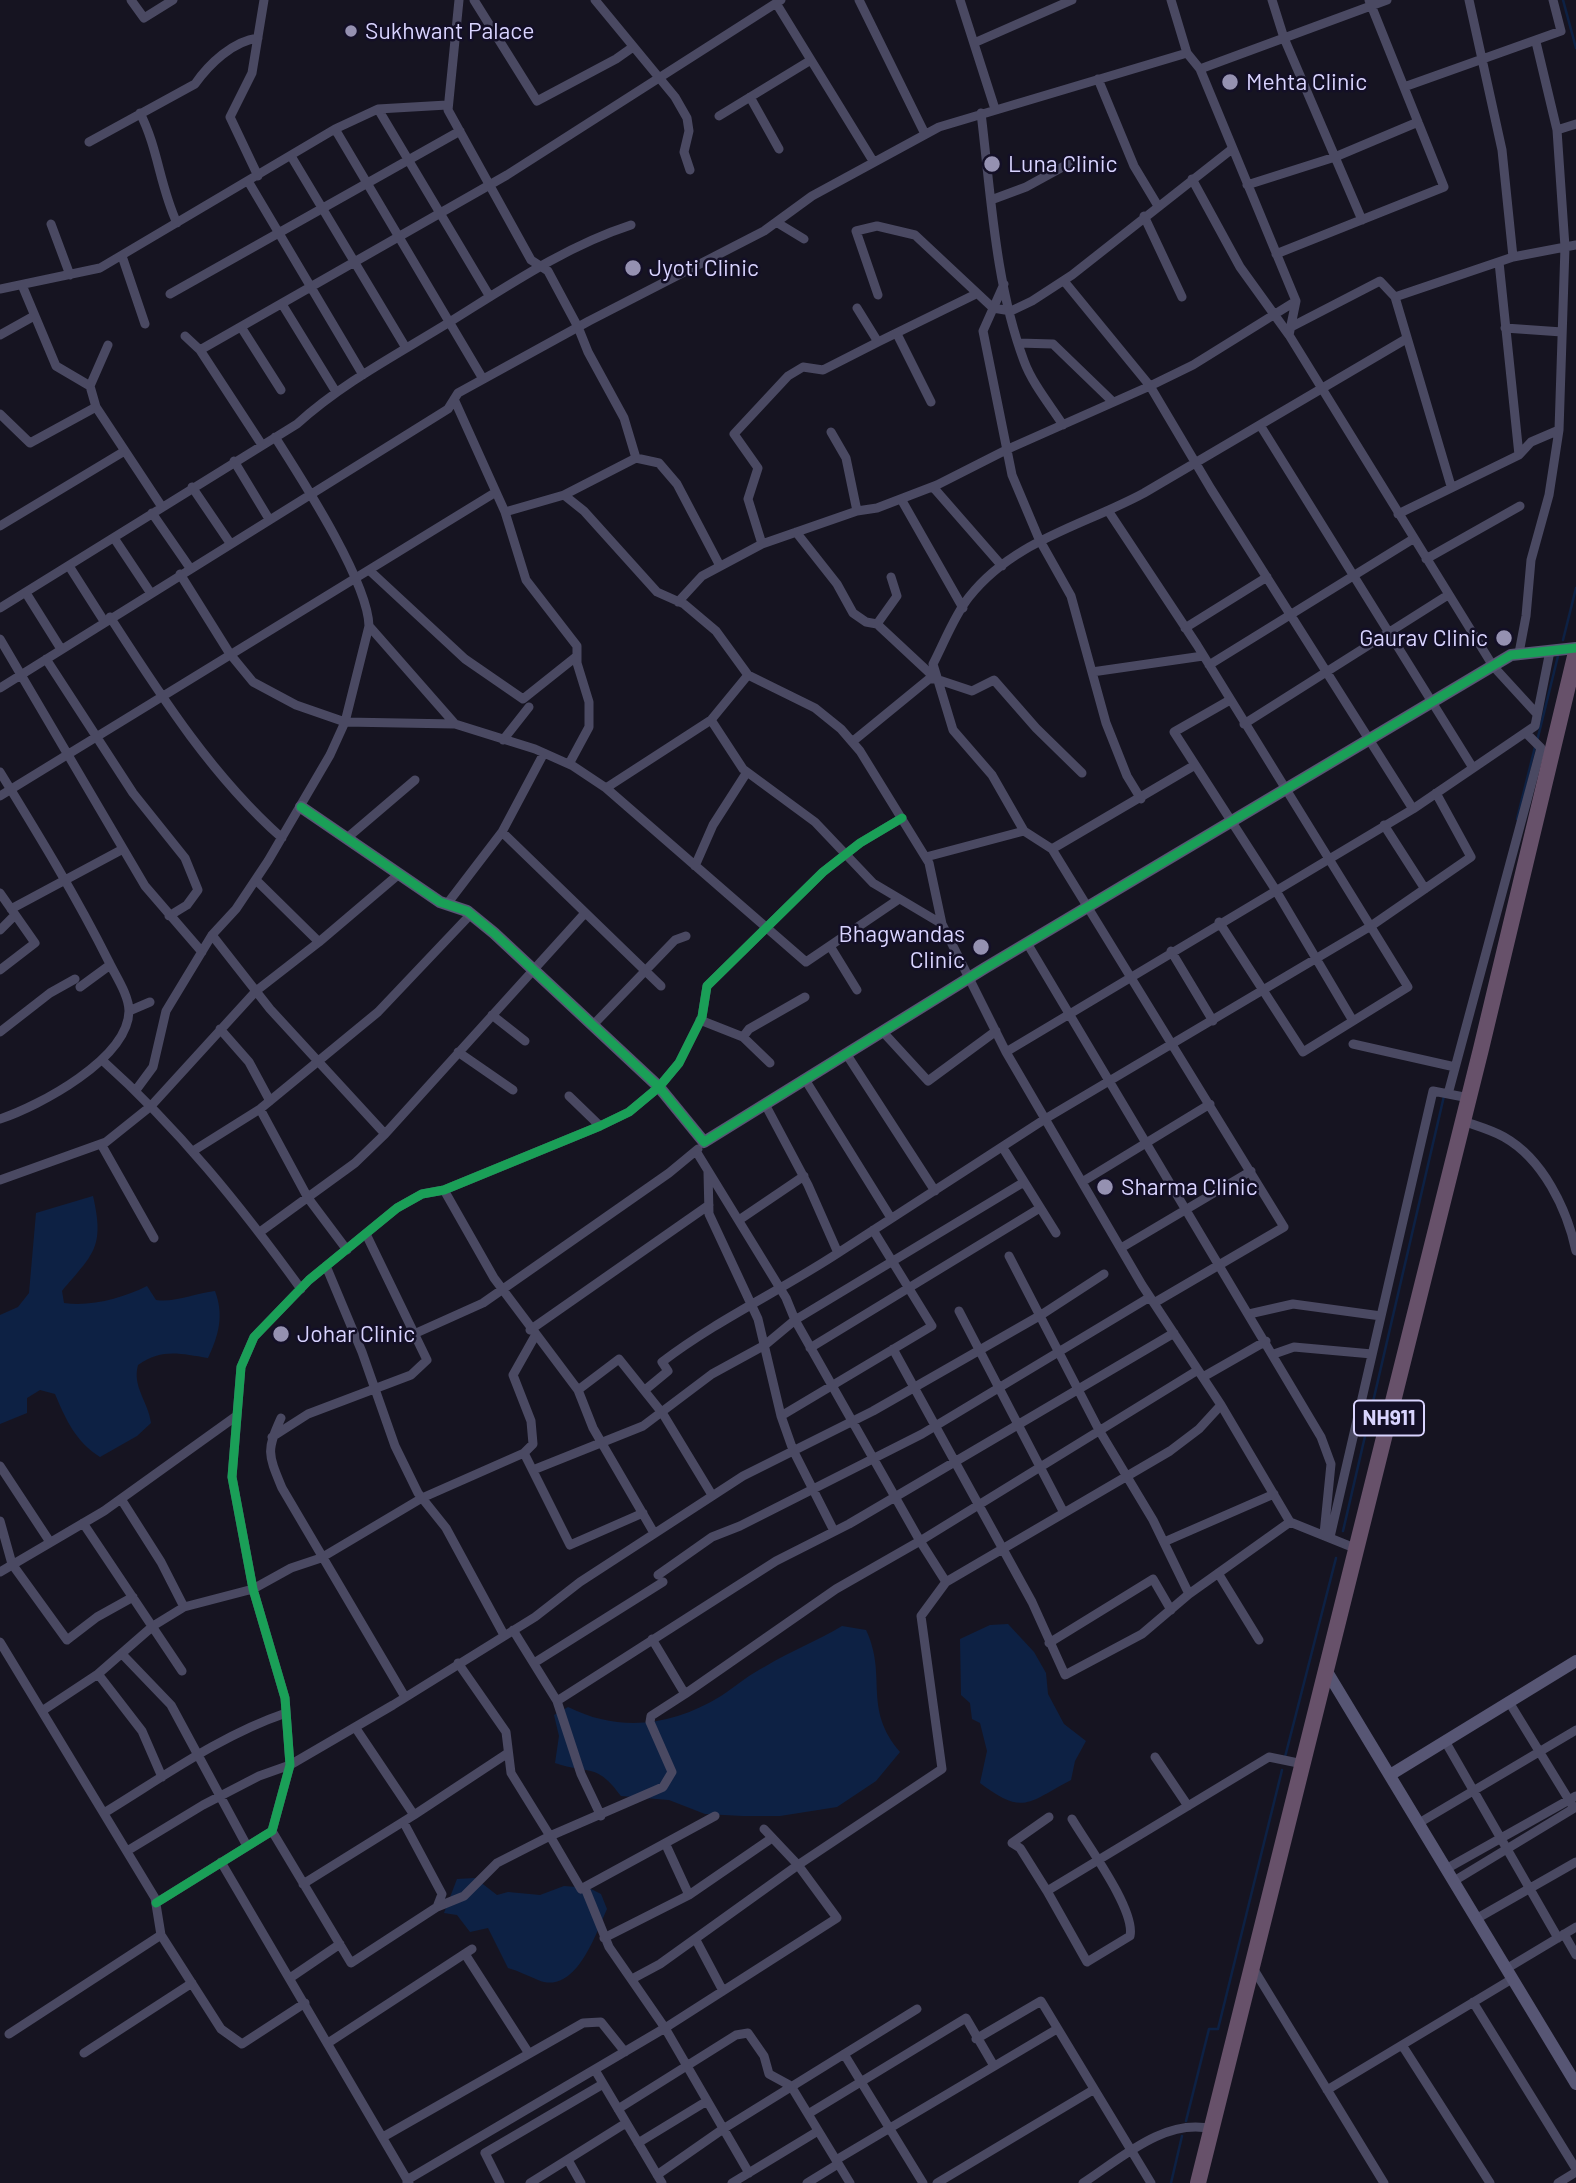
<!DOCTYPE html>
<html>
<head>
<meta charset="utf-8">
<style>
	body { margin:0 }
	canvas { display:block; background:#161421 }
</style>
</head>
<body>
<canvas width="1576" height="2183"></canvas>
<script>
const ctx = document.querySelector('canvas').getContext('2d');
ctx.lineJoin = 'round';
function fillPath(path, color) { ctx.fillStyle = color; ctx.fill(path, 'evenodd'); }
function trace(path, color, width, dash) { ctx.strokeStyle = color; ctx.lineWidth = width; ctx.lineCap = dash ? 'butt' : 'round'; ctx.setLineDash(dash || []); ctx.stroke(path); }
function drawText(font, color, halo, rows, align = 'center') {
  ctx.font = font + ' Barlow,sans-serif'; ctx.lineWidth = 5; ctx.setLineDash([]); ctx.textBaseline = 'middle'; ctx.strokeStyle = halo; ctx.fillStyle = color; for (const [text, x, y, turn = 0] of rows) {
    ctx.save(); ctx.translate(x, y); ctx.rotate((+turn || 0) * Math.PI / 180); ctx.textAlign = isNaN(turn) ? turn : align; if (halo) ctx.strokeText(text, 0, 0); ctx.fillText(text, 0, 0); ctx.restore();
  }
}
const water = new Path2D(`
	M93 1196C105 1248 93 1254 62 1291L64 1303C91 1307 123 1298 147 1286L156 1300C174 1303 196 1293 215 1291 224 1315 219 1335 208 1358 181 1354 162 1348 138 1365 132 1387 148 1401 151 1423L137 1436 100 1457C76 1442 66 1420 55 1394L40 1390 27 1398V1413L0 1424V1315L18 1307 29 1293 36 1213Z
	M1008 1624 1034 1652 1046 1673 1048 1694 1064 1724 1086 1741 1075 1761 1071 1780C1026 1804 1023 1815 980 1783L987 1751 980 1723 972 1719 970 1703 961 1695 960 1639 990 1625Z
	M842 1626 866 1630C888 1677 862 1707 900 1752L876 1781 837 1807 780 1816H743L705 1814 669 1800 621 1796C596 1762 590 1775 555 1763L559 1736 554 1715 568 1707C620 1733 672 1726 721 1696 736 1686 750 1674 766 1666 791 1651 817 1641 842 1626Z
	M475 1878 497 1895 508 1892 540 1895 564 1886 589 1888 601 1894 607 1909C596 1933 576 1996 538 1980 528 1976 519 1971 508 1968L488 1928 470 1932 457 1915 444 1913 457 1879Z`);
const stream = new Path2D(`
	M1563 0 1576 48
	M1563 640 1576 588
	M1537 741 1558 656
	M1517 819 1535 747
	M1343 1531 1444 1096
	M1285 1757 1336 1558
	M1186 2121 1209 2029H1218L1282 1770
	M1171 2183 1182 2136`);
const street = new Path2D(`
	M131 0 144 18 173 0
	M459 0 448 110 531 260 548 271 578 327 588 352 624 418 636 458
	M474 0 537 101 616 59 633 47
	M595 0 675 97 687 118 689 131 684 152 690 170
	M859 0 925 134
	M960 0 995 109
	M1171 0 1187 53 1200 69 1296 301 1289 335 1493 666 1537 714
	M1272 0 1284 38 1362 220
	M1469 0 1502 150 1513 257
	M776 3 873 161
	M974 43 1072 0
	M1200 69 1387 0
	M1098 79 1134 166 1158 206
	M1404 87 1561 31 1553 0
	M750 97 779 149
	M378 109 490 297
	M140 113C158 148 160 187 177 223
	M981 113C991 195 995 283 1024 361 1032 383 1050 405 1063 425
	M719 116 811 60
	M335 129 483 379
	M1557 130 1576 124
	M89 142 195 84C209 64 233 41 258 38
	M291 156 406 348
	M258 176 230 117 252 73 264 0
	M1192 179 1240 267 1289 335
	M248 181 363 375
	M1247 185 1335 157 1418 122
	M991 200 1026 187 1068 164
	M1144 216 1182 297
	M776 222 804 239
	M51 224 70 275
	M1276 254 1444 187 1369 0
	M122 256 145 324
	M1499 262 1519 455
	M1064 281 1150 386 1211 489 1413 809
	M1004 284 983 331 1012 475 1039 539 1071 596 1106 723 1127 776 1141 799
	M22 285 56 366 90 386
	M0 289 100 268 335 129 378 109 447 105
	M170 294 460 131
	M878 295 856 231 877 226 915 235 993 308 1011 311 1032 301 1072 275 1232 149
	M1395 297 1513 257 1576 245
	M282 304 336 392
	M857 308 878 342 976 294
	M241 327 281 390
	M1291 327 1380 281 1395 297 1451 486
	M1505 328 1562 332
	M897 334 931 402
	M0 335 34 316
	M185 336 200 350 262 445
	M1018 343 1053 344 1113 402
	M108 345 90 386 96 407 162 507
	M200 350 507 175 781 0
	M454 399 505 512 526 580 577 646V663L589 702V727L569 764
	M0 414 30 443 96 407
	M1260 425 1473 768
	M831 432 846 458 857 511 877 508 937 485 1008 449 1150 386 1193 365 1296 301
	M275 437C301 478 368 581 369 626L455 724 535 749 573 766 606 788 806 962 899 899
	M234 461 269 519
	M192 487 230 543
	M933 487 1002 566
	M564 495 636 458 659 463 677 484 720 566
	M901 499 963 608
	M505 512 564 495 584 511 657 592 684 604 716 631 748 675 815 708 841 729 860 751 929 863 942 924 1006 1052 1142 1285 1221 1405 1290 1522 1357 1549
	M1109 512 1197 645 1408 987 1303 1052 1219 922
	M152 513 190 568
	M1398 514 1519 455 1531 442 1559 430 1565 247 1557 130 1536 42
	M0 526 123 452
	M796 532 837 584 853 613 866 622 877 624
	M114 538 150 592
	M762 544 748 499 758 468 734 434 788 376 803 367 823 370 878 342
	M1426 559 1520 506
	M69 566 104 621
	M369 570 465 659 523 699 577 656
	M180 574 230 654 253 682 296 705 345 722 455 724
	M891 577 897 596 877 624 936 679 972 691 994 680 1036 728 1082 773
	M26 593 61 649
	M678 602 702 576 762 544 857 511
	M0 608 297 424C342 383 396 355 448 323 506 287 566 246 631 225
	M110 617C161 696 212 776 282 838
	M1185 628 1267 577
	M0 639 145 886 202 952
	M1519 653 1526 616 1531 560 1549 495 1559 430
	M46 659 133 793 185 858 198 890 187 905 169 916
	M1209 665 1413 539
	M1092 672 1203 656
	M0 688 448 409 458 393 589 321 764 231 812 196 939 127 1187 53
	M1230 700 1174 732 1275 889 1353 1021
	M711 720 743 769 815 822 873 883 942 924
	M1244 724 1448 595
	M503 740 529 707
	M852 742 929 679H936
	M0 772C38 834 76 896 109 962 115 975 129 995 129 1011 128 1059 39 1106 0 1119
	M606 788 711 720 748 675
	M0 796 496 492
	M1384 825 1425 889
	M502 832 661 986
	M347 838 415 780
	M1052 849 1195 765
	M926 857 1024 831
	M695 866 713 825 747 772
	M256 880 319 942 399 874
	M0 893 35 943 0 970
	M447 904 502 832 544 753
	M11 909 123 849
	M0 930 15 915
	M212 935 270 1009 385 1134
	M1027 943 1321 1437 1331 1464 1324 1534
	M830 946 857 990
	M1171 951 1213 1021
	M80 987 110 965
	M129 1011 150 1002
	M492 1015 525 1041
	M700 1020 743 1037 749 1029 805 997
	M593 1025 675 940 686 936
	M220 1029 249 1062 270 1101
	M0 1032 50 993 75 979
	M883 1032 928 1081 996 1031
	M743 1037 770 1063
	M1353 1044 1455 1067
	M458 1052 513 1090
	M1006 1052 1413 809 1535 726 1550 651
	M847 1055 935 1191
	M102 1060C178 1128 241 1206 301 1289
	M806 1081 891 1218
	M136 1090 153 1067 166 1011 212 935 236 909 268 861 330 755 345 722 369 626
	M1448 1094 1541 748 1526 733
	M569 1096 600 1126
	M766 1106 808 1185 838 1253 1045 1119 1371 926 1471 857 1436 793
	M260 1109 308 1198 347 1250
	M1463 1121C1477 1126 1492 1130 1504 1137 1543 1159 1567 1209 1576 1251
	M101 1144 154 1238
	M1003 1148 1056 1233
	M193 1151 260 1109 378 1012 471 914
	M708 1172 709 1214 758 1319 781 1416 793 1450 834 1531
	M0 1180 106 1142 151 1106 256 991 319 942
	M1024 1182 795 1320 920 1541 946 1582 1170 1451 1199 1429 1221 1405
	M1082 1182 1210 1104
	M444 1190 494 1278 578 1390 593 1428 654 1533
	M739 1220 804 1176
	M260 1232 355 1163 385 1134 585 913
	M1121 1248 1251 1171
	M1009 1256 1099 1430 1153 1520 1189 1594
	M326 1266 362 1352 395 1446 418 1493 446 1528 504 1635
	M1154 1303 1284 1227 1052 849 1024 831 992 775 953 730 933 664C944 643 954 616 969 597 1014 540 1083 526 1144 493L1406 339
	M959 1311 1064 1513
	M1249 1314 1293 1304 1381 1316
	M530 1330 709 1205
	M414 1334 483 1303 669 1173 698 1149
	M810 1348 1040 1208
	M893 1349 1032 1602 1065 1675 1142 1634 1189 1594 1290 1522
	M1274 1354 1294 1347 1372 1354
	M1203 1377 1266 1341
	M578 1390 619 1359 663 1414 712 1495
	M645 1390 668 1371 662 1362C717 1320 780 1291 838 1253
	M781 1416 932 1326 873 1230
	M281 1418C266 1451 268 1454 282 1488L405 1697
	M272 1437 308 1414 411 1375 427 1360 366 1234
	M524 1453 533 1444 531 1421 513 1375 535 1336
	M0 1466 50 1542
	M533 1470 643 1426 712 1374 765 1345 795 1320 786 1298 696 1151
	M0 1521 12 1564 67 1640 97 1617 133 1597
	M83 1523 182 1671
	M1330 1537 1433 1091 1469 1098
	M1164 1542 1274 1494
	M0 1572 104 1511 235 1417
	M1218 1573 1259 1640
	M658 1575 712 1537 740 1526 922 1434 1150 1297
	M184 1607 253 1589 291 1568 321 1558 422 1498 524 1453 570 1545 643 1513
	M513 1630 557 1701 776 1561 849 1524 1174 1333
	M652 1639 685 1694 836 1589 920 1541 1198 1370
	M0 1642 155 1898 161 1935 221 2029 242 2044 305 2003
	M1049 1643 1153 1579 1171 1610
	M122 1654 171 1705 247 1846
	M534 1663 663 1582
	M98 1674 153 1626 184 1607 161 1562 121 1499
	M685 1694 651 1716 650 1722 672 1772 663 1787 550 1836 581 1889 715 1816
	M557 1701 581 1774 601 1816
	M1509 1702 1572 1805
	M42 1711 98 1674 142 1731 162 1777
	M355 1727 414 1815 508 1753
	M1445 1741 1558 1938
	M1155 1757 1188 1806
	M104 1813C163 1777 221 1735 286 1713
	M1049 1817 1012 1843 1020 1848 1047 1891 1269 1757 1303 1764
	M404 1823 442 1894 437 1907
	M1419 1823 1576 1730
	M272 1831 351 1963 437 1907 464 1896 497 1863 550 1836 511 1773 506 1732 458 1663
	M666 1845 689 1895
	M127 1851 203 1805 259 1776 290 1765 393 1705 535 1617 580 1582 743 1476 873 1411 1041 1315 1104 1274
	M221 1862 409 2183
	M1446 1869 1576 1796
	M1454 1881 1576 1807
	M303 1884 414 1815
	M585 1888 609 1947 665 2028 749 2173
	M1047 1891 1087 1962 1130 1936C1136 1910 1086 1843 1072 1819
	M156 1903 272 1831 290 1765 285 1698 253 1589 232 1477 241 1367 254 1337 309 1280 397 1208 422 1194 444 1190 600 1126 629 1112 659 1087 679 1063 702 1017 707 986 823 872 860 843 902 818
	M1476 1919 1576 1862
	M1564 1934 1576 1955
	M604 1938 689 1895 772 1838
	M696 1940 723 1991
	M465 1954 528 2052
	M1253 1968 1384 2183
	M1506 1969 1576 1927
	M290 1978 340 1944
	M632 1979 660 1964 798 1865 942 1769 921 1616 946 1582
	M1473 2002 1576 2169
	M9 2034 161 1935
	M976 2039 1041 2001 1151 2183
	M328 2043 472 1949
	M1402 2045 1490 2183
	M84 2053 192 1983
	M844 2054 923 2183
	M595 2070 662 2183
	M1327 2090 1512 1979
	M618 2109 736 2035 748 2033 764 2056 769 2074 791 2086 850 2183
	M808 2114 966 2018 994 2066
	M383 2137 583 2023 601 2022 625 2052
	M638 2143 707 2101
	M568 2160 581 2183
	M836 2160 1057 2029
	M657 2175 723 2129 917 2009
	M407 2183V2180L665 2028 837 1918 798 1865 764 1829
	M500 2183 485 2153 603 2084
	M530 2183 626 2123
	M732 2183 818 2131
	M807 2183 838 2164
	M937 2183 1093 2090
	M1083 2183C1119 2160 1165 2117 1212 2129
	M1558 2183 1576 2172`);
const secondary = new Path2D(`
	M301 807 440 902 467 911 494 933 659 1087 704 1142 985 968 1511 655 1576 648
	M1326 1670 1576 2084
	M1390 1775 1576 1661`);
const highway = new Path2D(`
	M1198 2183 1481 1049 1576 652`);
const cycleway = new Path2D(`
	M301 807 440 902 467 911 494 933 659 1087 704 1142 985 968 1511 655 1576 648
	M156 1903 272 1831 290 1765 285 1698 253 1589 232 1477 241 1367 254 1337 309 1280 397 1208 422 1194 444 1190 600 1126 629 1112 659 1087 679 1063 702 1017 707 986 823 872 860 843 902 818`);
const markers = [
	[351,31,7,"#9591b1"],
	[1230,82,9,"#9591b1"],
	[992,164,9,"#9591b1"],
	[633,268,9,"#9591b1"],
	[1504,638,9,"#9591b1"],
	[981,947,9,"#9591b1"],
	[1105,1187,9,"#9591b1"],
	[281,1334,9,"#9591b1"]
];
const shields = [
	[1389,1418,70]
];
const shieldNames = [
	["NH911",1389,1418]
];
const poiNames = [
	["Sukhwant Palace",365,31],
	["Mehta Clinic",1246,82],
	["Luna Clinic",1008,164],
	["Jyoti Clinic",649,268],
	["Gaurav Clinic",1488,638,"right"],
	["Bhagwandas",965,934,"right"],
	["Clinic",965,960,"right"],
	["Sharma Clinic",1121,1187],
	["Johar Clinic",297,1334]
];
fillPath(water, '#0d2144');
trace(stream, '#0d2144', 2.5);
trace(street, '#4a4962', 9);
trace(secondary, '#575674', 12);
trace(highway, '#67516a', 16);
trace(cycleway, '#1a9f57', 9);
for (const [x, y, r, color] of markers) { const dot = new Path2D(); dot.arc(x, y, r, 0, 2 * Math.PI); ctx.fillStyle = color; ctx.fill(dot); trace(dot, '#130f26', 2.5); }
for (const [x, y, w] of shields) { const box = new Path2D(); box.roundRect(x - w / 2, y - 17.5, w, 35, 5); ctx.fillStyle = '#130f26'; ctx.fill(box); trace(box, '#d9d4ff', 2); }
drawText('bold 21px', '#d9d4ff', null, shieldNames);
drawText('23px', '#d9d4ff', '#130f26', poiNames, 'left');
</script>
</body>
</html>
